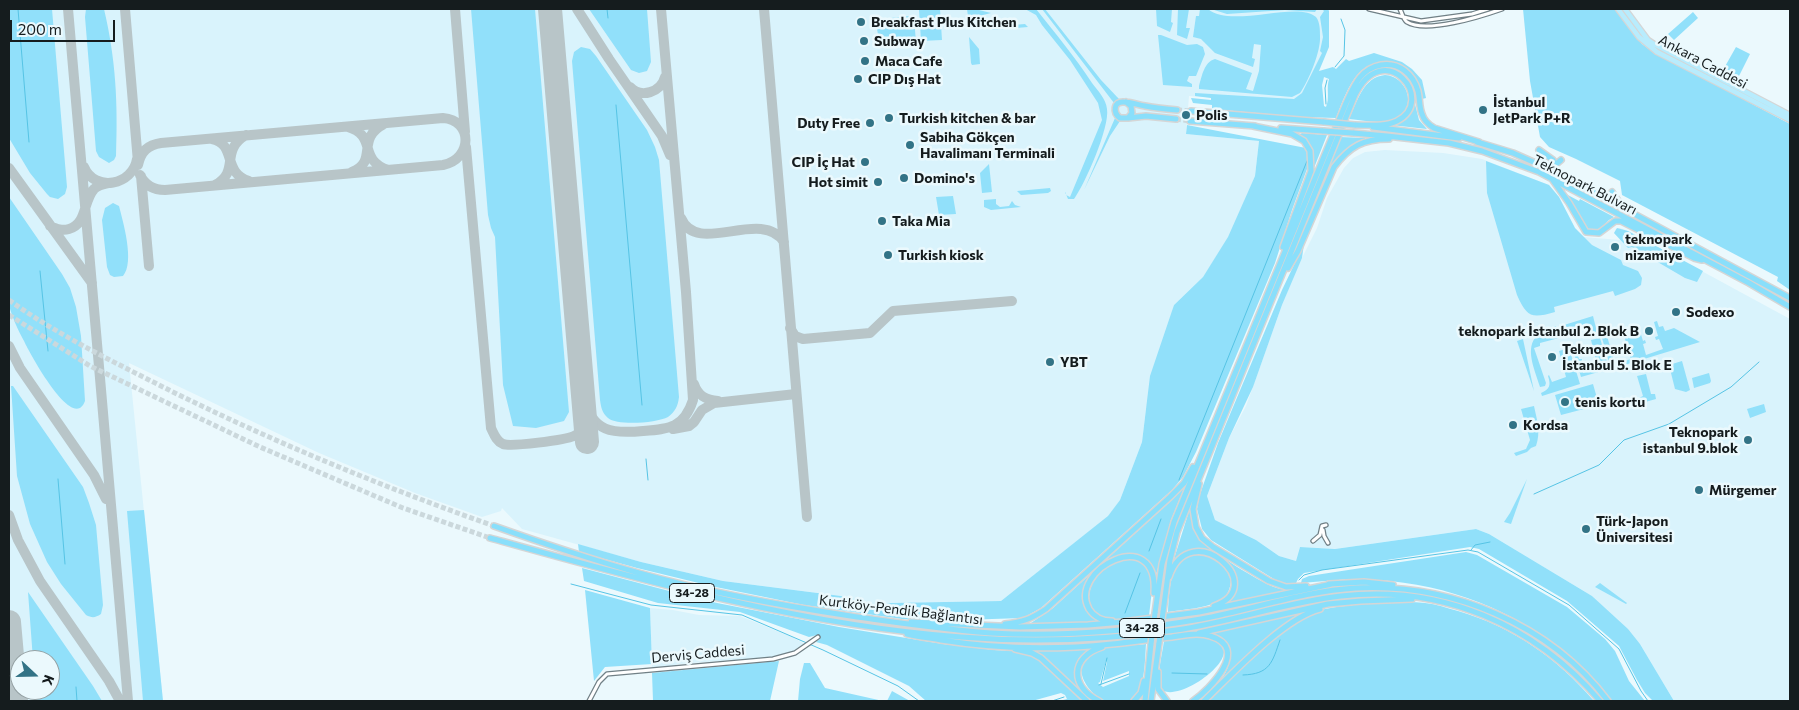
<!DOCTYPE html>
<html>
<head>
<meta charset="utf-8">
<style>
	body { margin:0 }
	#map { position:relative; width:1799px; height:710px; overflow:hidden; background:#ebf9fd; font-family:Commissioner,sans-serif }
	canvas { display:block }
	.frame { position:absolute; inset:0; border:10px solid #151c1e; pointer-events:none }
	.north { position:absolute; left:10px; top:650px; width:50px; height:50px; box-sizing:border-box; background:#ebf9fd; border:1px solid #95a1a4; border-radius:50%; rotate:111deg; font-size:14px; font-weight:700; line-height:20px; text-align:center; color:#151c1e }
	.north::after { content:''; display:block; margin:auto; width:18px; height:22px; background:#327386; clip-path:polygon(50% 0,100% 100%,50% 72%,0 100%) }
	.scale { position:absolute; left:10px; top:20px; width:105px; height:22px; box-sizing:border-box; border:2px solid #151c1e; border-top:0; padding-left:6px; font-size:15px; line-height:18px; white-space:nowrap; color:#151c1e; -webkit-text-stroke:4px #ebf9fd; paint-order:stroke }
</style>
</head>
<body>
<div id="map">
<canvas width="1799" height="710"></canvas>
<div class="frame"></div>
<div class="north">K</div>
<div class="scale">200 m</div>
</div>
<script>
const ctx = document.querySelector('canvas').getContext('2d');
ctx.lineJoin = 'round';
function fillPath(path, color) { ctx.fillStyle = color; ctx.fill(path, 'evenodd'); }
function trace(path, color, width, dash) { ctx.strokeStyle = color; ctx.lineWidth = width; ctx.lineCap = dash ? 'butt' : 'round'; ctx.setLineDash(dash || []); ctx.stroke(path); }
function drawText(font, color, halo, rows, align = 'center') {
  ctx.font = font + ' Commissioner,sans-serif'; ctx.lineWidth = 5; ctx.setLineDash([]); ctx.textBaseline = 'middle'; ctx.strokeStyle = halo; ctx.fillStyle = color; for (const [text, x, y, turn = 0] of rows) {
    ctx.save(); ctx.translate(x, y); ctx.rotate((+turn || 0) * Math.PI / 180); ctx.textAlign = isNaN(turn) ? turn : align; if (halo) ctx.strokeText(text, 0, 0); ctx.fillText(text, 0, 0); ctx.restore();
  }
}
const built = new Path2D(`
	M9 9H1325V51L1304 100 1216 98 1189 96 1186 134 1259 141 1255 176 1229 237 1203 277 1174 305 1146 409 1142 442 1120 500 1108 517 1001 601 889 603 881 606 865 603 849 597 723 581 641 562 522 529 502 508 501 511 482 517 415 493 319 453 129 363 163 701H9ZM20 660H50V690H20Z
	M1385 150 1443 153 1482 159 1549 185 1559 197 1575 228 1583 237 1620 240 1614 233 1616 229 1620 228 1628 231 1790 319V701H1674L1640 644 1592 596 1489 534 1476 529 1335 549 1300 547 1296 561 1279 556 1256 540 1215 520 1207 496 1229 438 1246 406 1282 305 1295 272 1317 228 1327 198 1344 168 1353 158 1365 152Z
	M650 608 673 610 699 615 740 616 792 637 805 644 796 651 777 657 677 664 675 667 652 668Z`);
const green = new Path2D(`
	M9 9H52L67 187 65 194 58 199 50 197 47 194 30 173 9 138Z
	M86 9H104C116 60 118 104 116 156L114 160 109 163 99 157 96 151 85 17Z
	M471 9H535L569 412 564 421 536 428 513 426 503 385 495 237 491 228 488 215Z
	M589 9H647L651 62 647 71 639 73 631 70Z
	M919 9H940L942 40 921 41Z
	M967 9H975L991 13 983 15 980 23 969 24Z
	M986 9H1036C1055 33 1075 57 1092 83 1098 91 1106 99 1107 109 1110 127 1085 184 1074 199H1068L1065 192 1066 193V195L1070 197 1102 120 1098 103 1070 60 1042 25 1036 15 1025 9Z
	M1042 9H1045L1101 80 1119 99 1114 103Z
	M1156 9H1172L1171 22 1173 23 1170 32 1157 26Z
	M1178 9H1189L1186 28H1190L1187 39 1177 35Z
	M1200 9H1208C1231 29 1298 0 1316 17 1320 22 1320 30 1320 36 1321 51 1309 80 1300 93L1292 97 1199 89V86C1202 76 1204 62 1215 59L1252 73 1246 89 1253 91 1259 71 1261 45 1254 44 1252 58 1255 59 1253 67 1215 53 1201 39 1193 37 1196 16H1199Z
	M1211 9H1317L1315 12 1285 10 1227 14Z
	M1322 9H1328L1329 11V47L1319 71 1333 67 1336 69 1346 59 1349 61 1374 53 1402 62 1412 69 1422 80 1426 98 1422 99C1420 92 1419 86 1416 80 1404 60 1376 56 1359 73 1348 85 1342 103 1336 118L1301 117 1212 109V105L1193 103 1191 98 1211 100V98L1195 96V93L1294 99 1302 93 1322 53 1320 51 1323 37 1320 17 1324 11ZM1324 77 1329 79C1326 89 1330 98 1326 107L1324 106 1322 85Z
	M1523 9H1616L1642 44 1652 51 1790 124V290L1777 281 1778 277 1622 195 1620 181 1576 159 1549 147 1540 137 1530 81Z
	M1693 12 1698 18 1674 40 1668 34Z
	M909 16 914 18 916 42 890 44V40H879L877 29H874V20Z
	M997 24 999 26 1025 24 1028 27 992 30Z
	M1158 35H1161L1187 45 1197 44 1203 47 1205 54 1196 76H1189L1187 81 1192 84V87L1163 85Z
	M969 37 979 49 980 64 972 65 971 63Z
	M581 47 590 49 596 56 647 130 655 147 659 160 679 397C678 406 675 412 668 417 657 423 617 426 608 418 602 413 601 407 600 400L572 61 574 52Z
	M1736 47 1750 54 1738 78 1723 70Z
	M1385 75C1407 76 1419 108 1395 119 1382 125 1363 120 1349 119 1357 102 1363 77 1385 75Z
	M1412 92 1419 120 1427 129 1391 125 1405 117Z
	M1115 118 1120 121 1110 136 1084 190Z
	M1187 125 1306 148 1308 159 1307 169 1292 210 1275 263 1196 452 1183 477 1172 490 1041 608 1023 618 931 621 902 619 804 605 711 586 637 568 579 552 578 544 641 562 723 581 849 597C863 603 875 608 889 603L1001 601 1108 516 1120 500 1142 442 1150 376 1174 305 1203 277 1228 237 1255 176 1259 141 1186 134Z
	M1302 133 1327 135 1312 173C1316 153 1313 148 1299 135Z
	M1340 137 1365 138V140C1348 144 1339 156 1328 170Z
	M1486 161 1549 185 1559 197 1575 228 1592 245 1621 260 1623 265 1638 271 1642 278 1641 285 1635 289 1615 296 1613 291 1554 307 1555 312C1531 319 1527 317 1517 295L1487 193Z
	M989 164 992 192 982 193 980 173Z
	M1050 188 1051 191 1048 193 1021 195 1017 191Z
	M1566 194 1579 201 1580 199 1614 217 1609 220 1600 229 1589 230 1584 225Z
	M953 196 956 214 939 215 936 197Z
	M9 197 62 274 70 288 76 307 81 336 85 401C73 434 28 350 24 341 18 330 12 317 9 305 7 294 9 281 9 270 9 246 9 221 9 197Z
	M996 199V204L1000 207 1009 206 1012 201 1015 205 1021 207 991 210 984 207V200Z
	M113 203 119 206C123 222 135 262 123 276L114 277 110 275 107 267 102 220 105 208Z
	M1617 228 1628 231 1703 271 1697 282 1685 278 1632 247 1628 248 1614 233Z
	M1304 244 1302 258 1282 305 1253 387 1229 438 1207 496 1215 520 1256 540 1279 556 1296 561 1300 547 1335 549 1476 529 1489 534 1592 596 1628 629 1640 644 1674 701H1653L1645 693 1637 680 1619 646 1567 601 1479 549 1470 547 1304 573 1298 579 1296 583H1284L1277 581 1211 540 1202 529 1197 509 1199 497 1218 443 1282 290Z
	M1593 316 1597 332 1588 334 1586 329 1567 335 1564 325Z
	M1657 321 1659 327 1663 326 1665 331 1674 328 1700 342 1611 369 1602 338 1607 336 1615 364 1631 359 1627 348H1625V346L1627 345 1623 333 1626 332 1628 337 1636 335 1635 329 1639 328 1643 341 1645 340 1646 343 1643 344 1646 355 1663 349 1659 339 1656 340 1655 337 1658 336 1654 322Z
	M1556 326 1559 338 1540 343V346L1534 348 1546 383 1545 386 1540 387C1536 373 1525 351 1535 338 1540 331 1549 329 1556 326Z
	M1600 338 1609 369 1581 377 1572 347 1575 346 1579 359H1582V361L1580 362 1583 373 1598 368 1591 340Z
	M1523 339 1534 391 1517 341Z
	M1569 348 1580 384 1542 396 1541 393C1550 389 1551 385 1548 376L1549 375 1552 382 1566 377 1559 351Z
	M1682 361 1690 390 1686 392 1675 389 1669 365Z
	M1709 373 1711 381 1710 383 1694 388 1692 378Z
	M1646 374 1651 394H1655L1656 399 1638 404 1637 399 1643 396 1637 376Z
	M1593 384 1599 405 1561 415 1555 395Z
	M11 386H13L83 487 89 503 96 525 103 605 101 614C95 618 92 618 86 615L61 584 47 562 30 524 17 476Z
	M1764 404 1766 412 1750 418 1747 409Z
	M1534 406C1537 420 1541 432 1536 446L1531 448 1527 452 1516 456 1514 453 1526 449 1530 440 1521 409Z
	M1527 479 1511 524 1504 522 1510 513Z
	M1185 486 1171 520 1156 575 1150 563 1139 555 1128 554 1113 559 1086 583 1084 589V601L1088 611 1102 622H1061L1028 625 1053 608 1176 496Z
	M1190 508C1191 520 1194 531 1202 540 1211 552 1260 582 1274 587 1279 589 1285 589 1290 590L1225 604C1227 601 1231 599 1233 596 1250 569 1212 544 1189 550 1182 552 1177 558 1173 562Z
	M144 510 163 701H143L127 511Z
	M1466 552 1477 555 1567 607 1605 639 1615 651 1629 681 1645 701H1612C1595 677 1573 658 1550 641 1490 598 1423 579 1350 579 1334 580 1317 582 1301 583L1302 579 1309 576Z
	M1202 554C1218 559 1237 570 1229 590 1227 595 1224 599 1219 601 1203 609 1185 609 1168 612 1169 596 1169 560 1190 555 1193 554 1198 554 1202 554Z
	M1132 558 1147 565 1153 581 1149 616C1136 617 1119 621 1106 618 1080 613 1088 581 1103 569 1112 562 1121 560 1132 558Z
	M582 568 707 601 839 627 943 644 994 650 1012 651 1029 655 1039 659 1084 701H1059L1067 699 1065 695 1061 693 1032 701H926L909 686 827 645 816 642 820 639 817 635 809 637 740 612 658 603 584 581Z
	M1600 583 1627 603 1626 604 1595 587Z
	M585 590 650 608 652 664 605 667 594 681Z
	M28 592 93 686 102 701H36L35 690H50V660H33Z
	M1371 603C1388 603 1407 601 1425 603 1436 604 1447 608 1458 611 1513 627 1557 658 1594 701H1208C1235 674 1288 619 1325 609 1340 606 1355 605 1371 603Z
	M1307 611 1291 621 1202 701H1198C1223 685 1248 651 1210 633Z
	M1189 637C1195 637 1202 636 1208 637 1260 649 1171 710 1160 687 1157 673 1162 655 1164 641Z
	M1146 644C1145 658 1145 686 1136 696 1131 702 1125 701 1119 701 1115 701 1111 702 1107 701 1088 696 1068 664 1093 652 1108 645 1130 646 1146 644ZM1106 661 1107 662 1103 681 1129 671V676L1103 687 1098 683 1100 682Z
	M1092 648C1065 661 1074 687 1094 701H1090C1070 681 1052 661 1026 649Z
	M779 661 770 701H653L652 673Z
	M804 663H810L825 688 883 701H798L800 679Z
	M892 691 910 701H887Z`);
const stream = new Path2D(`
	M18 9 29 142
	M607 9 608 18
	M1335 67 1344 56 1345 30 1341 19
	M1326 104 1325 88 1327 80
	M616 105 642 405
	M40 271 48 351
	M646 459 648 480
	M58 479 65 564
	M1179 480 1307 161
	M1534 494 1599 465 1624 440 1669 424 1731 387 1759 362
	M1471 550 1475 545 1490 542
	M1149 551 1161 519
	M1299 580 1304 575 1322 570 1468 550 1478 552 1569 605 1619 649 1641 691 1648 701
	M571 584 651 605 742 615 823 650 898 686 919 701
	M1125 613 1140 573
	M1172 673 1207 674
	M1243 675C1270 674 1272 663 1280 640
	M1101 684 1107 658
	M1099 685 1129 674
	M76 687 77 701
	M1052 701 1064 697`);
const taxiway = new Path2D(`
	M68 9 128 701
	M125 9 138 162
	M455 9 465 132
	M577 9 609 59 662 136 670 155
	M764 9 807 517
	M630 87C641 99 661 92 665 77
	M348 127C378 136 357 159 388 170
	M212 139C237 144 222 173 249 181
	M466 147 491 428C494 434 496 441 503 444 511 447 565 440 574 436 581 433 584 428 585 421
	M138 165C141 151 148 145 161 143L443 118C473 120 473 159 443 165L165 190C154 190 145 185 140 175
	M84 167C95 193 133 185 137 159
	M9 168 92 283
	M352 172C379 161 355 139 384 124
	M141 176 149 266
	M215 185C241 171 219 151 246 135
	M681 218C697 257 761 207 784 242
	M50 226C57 229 62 231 69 229 87 224 83 201 94 189 98 185 104 184 109 183
	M790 328 795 336 803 339 870 333 893 311 1012 301
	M9 346 20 368 94 475 106 499
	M694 384C698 396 706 400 718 401
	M584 399C593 432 612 434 643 431 669 429 684 428 693 400L686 292 661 9
	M673 429 689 426 694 422 702 410 714 403 796 394
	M9 515 18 540 40 581 109 681 120 701`);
const runway = new Path2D(`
	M550 9 587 442
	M9 622 16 701`);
const highwayTunnel = new Path2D(`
	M1177 110 1191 111
	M1176 119 1190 121
	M9 300C59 336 116 363 171 391 276 443 383 487 494 526
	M9 315 90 366 260 447 403 508 490 538`);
const minor = new Path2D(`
	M1369 9 1421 21 1472 14 1488 9
	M1400 9C1402 13 1403 19 1407 22 1426 34 1482 16 1502 9
	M1323 530 1324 536 1328 543
	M1313 541 1320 535 1322 526 1326 525
	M589 701 599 682 607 674 773 659 795 653 818 637`);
const major = new Path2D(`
	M1618 9 1639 37 1657 52 1790 120
	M1625 9 1648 40 1654 44 1790 115`);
const highway = new Path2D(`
	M1126 102 1131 106 1132 113 1128 118H1120C1113 113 1113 101 1124 102 1131 102 1138 105 1145 106 1155 108 1166 109 1177 110
	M1191 111 1324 122
	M1128 118 1146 116 1176 119
	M1190 121 1255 126
	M1253 126 1292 134 1304 141 1310 151 1311 171 1283 247
	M1373 127 1459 138
	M1281 128 1323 131
	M1353 133 1387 136 1449 143 1482 151 1539 172 1749 283 1790 307
	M1477 142 1513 153 1558 173 1790 298
	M1539 150 1553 160 1554 166
	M1561 160 1555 165 1552 170V179L1569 203 1586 232 1599 233 1615 221H1621L1694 258 1702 260
	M1612 192 1621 205
	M1288 268 1298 251 1334 167C1350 146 1363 139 1389 139
	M1199 484 1193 509 1196 527 1202 538 1213 547 1269 581 1286 587 1306 586
	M494 526C542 543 590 559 639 573 710 593 784 606 857 617 901 623 946 630 991 633 1061 637 1132 631 1201 619 1252 610 1303 591 1356 588 1451 583 1550 624 1608 701
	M490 538C645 581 800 625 961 637 1033 643 1105 640 1176 630 1232 622 1286 602 1341 596 1442 584 1535 625 1600 701
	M1169 577C1190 514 1272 586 1214 606
	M1329 584 1364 582 1393 585
	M1163 612 1170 560 1177 532 1355 95C1384 36 1438 100 1397 121 1385 127 1368 125 1355 125
	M1155 613 1162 564 1174 522 1346 103C1354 86 1360 69 1381 65 1399 62 1413 74 1418 91 1420 99 1419 107 1422 114 1424 121 1429 125 1434 128L1479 142
	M1112 621C1103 621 1094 617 1089 609 1067 569 1159 523 1154 593
	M911 622 1020 627 1088 625 1123 622 1199 612 1332 584
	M1005 624C1023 622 1031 619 1046 609L1170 497 1184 483 1193 467
	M1199 633 1328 604 1361 601 1412 599
	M907 634C918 637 930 638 941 640 997 649 1056 650 1112 644 1132 642 1152 639 1172 637 1184 635 1199 632 1210 636 1251 648 1210 689 1193 701
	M1015 649 1032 653 1041 658 1087 701
	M1158 672V689L1167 701
	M1099 701C1070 687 1070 657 1102 647
	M1134 701 1141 693 1144 681
	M1145 701 1151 644
	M1151 701 1159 643
	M1204 701C1232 674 1284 618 1320 609`);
const highwayBridge = new Path2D(`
	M1324 122 1355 125
	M1323 131 1353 133
	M1159 643 1163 612
	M1151 644 1155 613`);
const markers = [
	[861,22,5,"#327386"],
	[864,41,5,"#327386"],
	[865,61,5,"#327386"],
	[858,79,5,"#327386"],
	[1483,110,5,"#327386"],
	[1186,115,5,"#327386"],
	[889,118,5,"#327386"],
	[870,123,5,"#327386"],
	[910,145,5,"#327386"],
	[865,162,5,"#327386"],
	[904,178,5,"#327386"],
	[878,182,5,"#327386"],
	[882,221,5,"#327386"],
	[1615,247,5,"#327386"],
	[888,255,5,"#327386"],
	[1676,312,5,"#327386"],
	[1649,331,5,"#327386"],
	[1552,357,5,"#327386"],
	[1050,362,5,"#327386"],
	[1565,402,5,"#327386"],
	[1513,425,5,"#327386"],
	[1748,440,5,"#327386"],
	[1699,490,5,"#327386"],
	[1586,529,5,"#327386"]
];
const shields = [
	[692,593,45],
	[1142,628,45]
];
const shieldNames = [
	["34-28",692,593],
	["34-28",1142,628]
];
const poiNames = [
	["Breakfast Plus Kitchen",871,22],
	["Subway",874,41],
	["Maca Cafe",875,61],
	["CIP Dış Hat",868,79],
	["İstanbul",1493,102],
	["JetPark P+R",1493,118],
	["Polis",1196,115],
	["Turkish kitchen & bar",899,118],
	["Duty Free",860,123,"right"],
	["Sabiha Gökçen",920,137],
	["Havalimanı Terminali",920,153],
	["CIP İç Hat",855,162,"right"],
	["Domino's",914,178],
	["Hot simit",868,182,"right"],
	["Taka Mia",892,221],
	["teknopark",1625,239],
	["nizamiye",1625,255],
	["Turkish kiosk",898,255],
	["Sodexo",1686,312],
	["teknopark İstanbul 2. Blok B",1639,331,"right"],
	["Teknopark",1562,349],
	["İstanbul 5. Blok E",1562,365],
	["YBT",1060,362],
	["tenis kortu",1575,402],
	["Kordsa",1523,425],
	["Teknopark",1738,432,"right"],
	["istanbul 9.blok",1738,448,"right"],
	["Mürgemer",1709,490],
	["Türk-Japon",1596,521],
	["Üniversitesi",1596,537]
];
const streetNames = [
	["Ankara Caddesi",1703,62,28],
	["Teknopark Bulvarı",1585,185,27],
	["Kurtköy-Pendik Bağlantısı",901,610,7],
	["Derviş Caddesi",698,654,-5]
];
fillPath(built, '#d9f3fc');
fillPath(green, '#91e0fa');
trace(stream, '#56c4e5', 1);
trace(taxiway, '#b8c5c8', 10);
trace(runway, '#b8c5c8', 24);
trace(highwayTunnel, '#cbd8dc', 5, [5, 2.5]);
trace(minor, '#718086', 5.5);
trace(major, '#d5d6d6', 7);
trace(highway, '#d5d6d6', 8);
trace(minor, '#fff', 3);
trace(major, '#b8ecfd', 4.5);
trace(highway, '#89dffb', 5);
trace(highwayBridge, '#d5d6d6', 8, []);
trace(highwayBridge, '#89dffb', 5);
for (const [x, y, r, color] of markers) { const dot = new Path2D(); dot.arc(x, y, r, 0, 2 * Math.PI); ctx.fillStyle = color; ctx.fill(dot); trace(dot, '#ebf9fd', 2); }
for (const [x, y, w] of shields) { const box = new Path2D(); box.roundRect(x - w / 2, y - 9.5, w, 19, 4); ctx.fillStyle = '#ebf9fd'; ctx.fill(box); trace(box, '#151c1e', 1); }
drawText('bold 12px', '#151c1e', null, shieldNames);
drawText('bold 14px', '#151c1e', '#ebf9fd', poiNames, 'left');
drawText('14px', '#151c1e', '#ebf9fd', streetNames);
</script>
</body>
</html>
